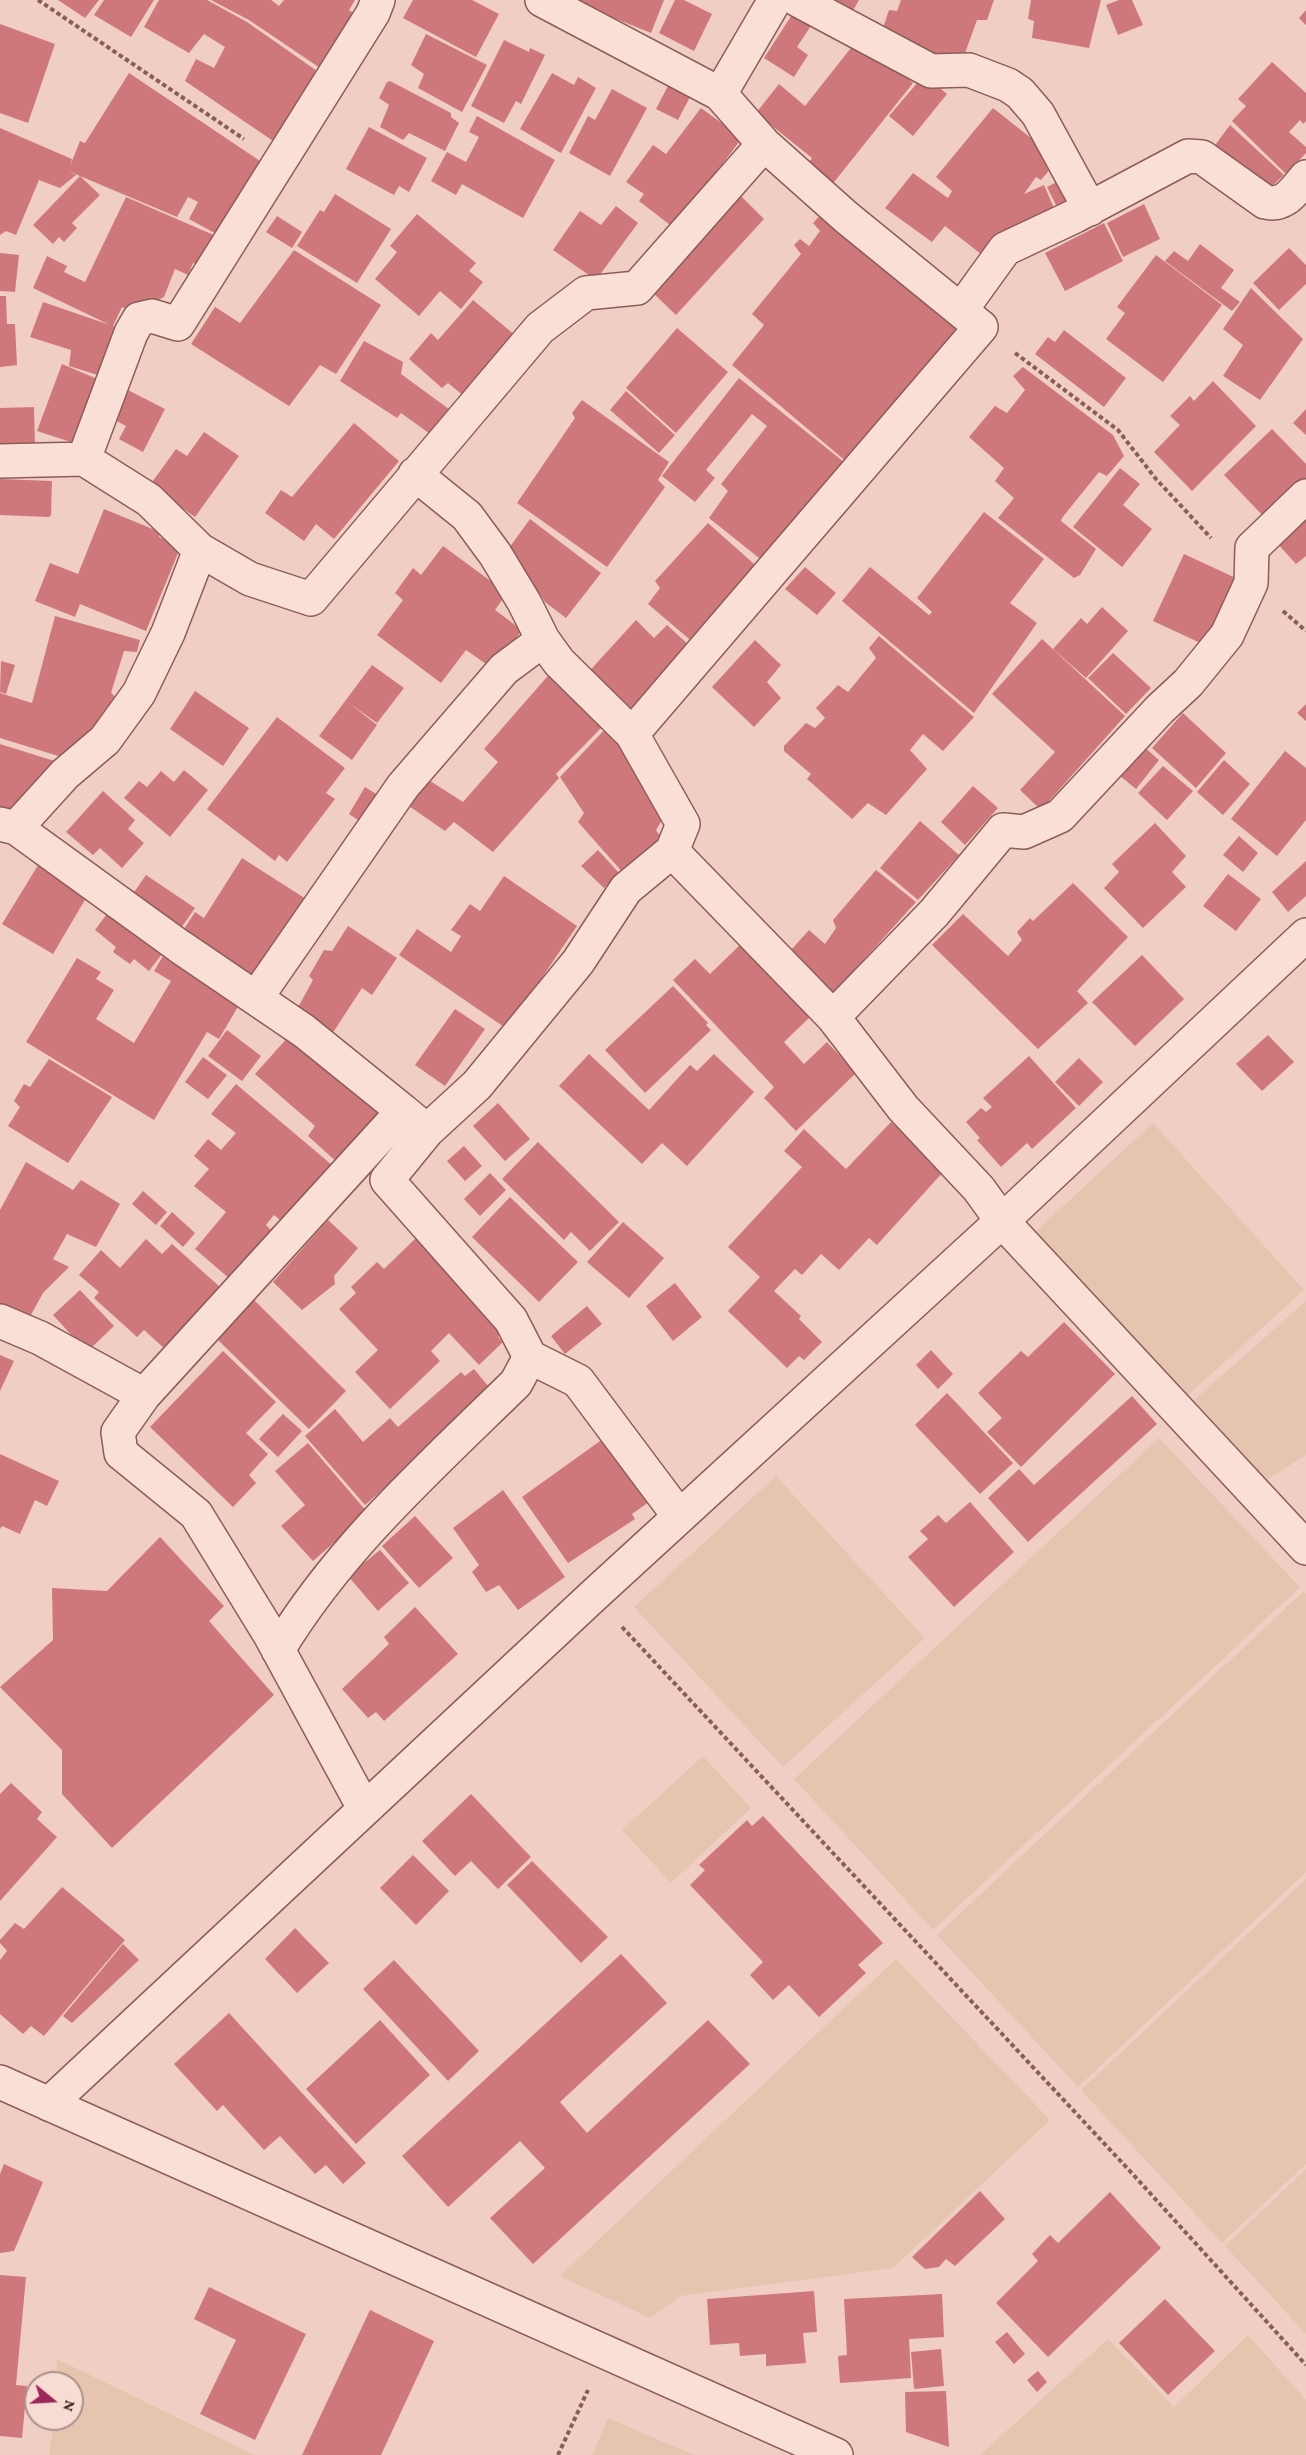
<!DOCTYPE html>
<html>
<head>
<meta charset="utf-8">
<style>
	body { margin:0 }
	#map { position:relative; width:1306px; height:2455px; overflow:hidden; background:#f0cec3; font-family:"Crimson Pro",serif }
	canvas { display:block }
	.north { position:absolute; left:24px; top:2371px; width:60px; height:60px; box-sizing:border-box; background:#f7dcd3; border:2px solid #ab908b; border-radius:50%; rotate:108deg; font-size:16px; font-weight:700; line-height:24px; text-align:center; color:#3a1f1e }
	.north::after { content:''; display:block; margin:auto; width:21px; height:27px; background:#9c275c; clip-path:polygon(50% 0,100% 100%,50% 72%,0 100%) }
</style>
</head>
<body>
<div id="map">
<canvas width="1306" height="2455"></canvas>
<div class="north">N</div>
</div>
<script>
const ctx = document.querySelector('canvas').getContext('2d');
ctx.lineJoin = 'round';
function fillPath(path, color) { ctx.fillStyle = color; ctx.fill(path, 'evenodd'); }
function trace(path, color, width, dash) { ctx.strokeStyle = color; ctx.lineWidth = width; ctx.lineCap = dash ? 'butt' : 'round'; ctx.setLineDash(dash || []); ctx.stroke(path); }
const farmland = new Path2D(`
	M1153 1123 1304 1290 1187 1396 1035 1232Z
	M1306 1301V1455L1267 1480 1194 1400Z
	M1159 1438 1300 1587 933 1930 794 1779Z
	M776 1476 925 1638 783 1767 634 1607Z
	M1304 1591 1306 1594V1872L1078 2087 937 1935Z
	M703 1756 751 1808 671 1883 622 1830Z
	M1306 1879V2164L1222 2243 1081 2090Z
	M896 1959 1050 2120 893 2268 681 2296 650 2318 560 2276Z
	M1306 2169V2334L1225 2246Z
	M1248 2335 1306 2400V2455H980L1108 2339 1174 2407Z
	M57 2359 254 2455H49L54 2419H72V2383H56Z
	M608 2418 694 2455H592Z`);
const building = new Path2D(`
	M58 0H99L85 18Z
	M104 0H154L131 37 94 15Z
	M159 0H207L247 22 320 73 279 145 185 81 196 59 214 68 225 47 204 34 189 53 144 27Z
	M211 0H271L279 6 284 0H355L349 10 358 16 323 70 249 20Z
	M413 0H472L499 14 476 57 403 18Z
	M578 0H664L651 33 577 3Z
	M675 0H684L712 14 694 51 659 33Z
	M814 0H859L848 19Z
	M901 0H994L987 20H977L964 56 944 60 880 37 889 10 897 11Z
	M1031 0H1101L1089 48 1032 38 1034 21 1028 19Z
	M1119 0H1132L1143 25 1118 35 1106 5Z
	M797 7 816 18 797 47 808 55 794 77 764 58Z
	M1306 10V25L1299 18Z
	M0 24 55 44 28 123 0 113Z
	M426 34 487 65 462 112 418 88 424 74 411 65Z
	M858 39 913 83 831 186 806 166 812 158 756 113 779 84 805 106Z
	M504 40 529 52 530 48 545 55 521 104 516 101 504 123 471 106Z
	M1272 62 1306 93V121L1303 124 1300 120 1289 132 1306 147V153L1286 174 1232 121 1246 106 1238 99Z
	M129 73 263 163 220 236 189 219 198 202 188 197 177 217 68 171 76 175 60 188 39 180 16 235 6 231 0 235V128L72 159 70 166 80 141 85 143Z
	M552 73 574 85 578 77 596 88 561 153 520 129Z
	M924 75 947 94 913 136 889 116Z
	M390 81 451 113V117L459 123 445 151 409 133 403 140 380 127 389 105 379 98 387 82Z
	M669 84 691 95 678 120 656 109Z
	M612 89 647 108 610 176 569 153 588 116 595 120Z
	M701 108 742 138 674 228 639 201 644 194 626 182 653 145 666 154Z
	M993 108 1050 153 1052 167 1041 180 1036 177 1024 194 1044 185 1054 208 981 254 945 226 932 242 885 208 913 173 948 198 952 191 936 177Z
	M477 116 555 160 523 218 462 184 456 195 431 181 447 152 466 162 479 137 469 132Z
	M1230 125 1284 175 1271 187 1213 148Z
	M369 127 427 158 409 192 399 186 394 195 346 169Z
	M80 176 100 195 72 223 77 228 64 242 59 237 53 244 33 225Z
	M1064 178 1076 205 1060 213 1047 187Z
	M335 194 391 229 357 283 297 246 320 210 324 212Z
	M740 195 764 219 676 315 651 291Z
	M126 197 216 236 202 267 193 263 188 275 175 269 164 297 133 313 122 307 113 326 120 328 104 377 69 366 71 350 30 337 43 302 110 325 33 288 47 256 67 266 64 272 85 282Z
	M1144 204 1160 239 1123 257 1107 223Z
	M616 206 638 223 596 280 553 250 580 211 601 225Z
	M824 211 960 328 848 463 732 365 764 325 752 314 801 254 794 245 800 239 809 246 820 231 813 223Z
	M417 214 476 263 469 271 483 282 461 309 440 291 419 316 375 279 397 252 390 246Z
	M277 216 302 232 292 248 266 232Z
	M1104 223 1123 261 1065 291 1045 253Z
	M1200 244 1234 270 1221 288 1240 302 1232 311 1165 261 1174 251 1188 261Z
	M1289 248 1306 265V284L1279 310 1253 283Z
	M294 250 381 305 336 374 320 365 289 406 191 344 215 307 240 323Z
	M0 253 19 255 15 292 0 291Z
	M1156 255 1222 305 1163 382 1106 339 1125 313 1117 307Z
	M1251 288 1303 339 1260 400 1223 376 1243 345 1223 329Z
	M0 296H6L7 324H15L17 365 0 367Z
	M473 300 516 336 465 397 448 383 442 388 409 359 431 333 438 340Z
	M677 328 728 372 676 433 626 388Z
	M1064 330 1126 378 1104 407 1035 354 1048 337 1055 342Z
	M364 341 403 362 401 374 453 412 433 436 401 413 397 418 340 381Z
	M62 364 102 381 80 445 37 431Z
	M1023 367 1113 435 1124 456 1107 476 1099 472 1062 518 1061 521 1096 549 1080 575 1074 578 998 518 1014 498 995 481 1004 468 969 437 995 406 1007 413 1025 390 1013 376Z
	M739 378 849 466 769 566 709 518 728 491 721 484 767 426 752 414 706 470 715 478 695 502 662 476Z
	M1213 381 1256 426 1192 491 1154 452 1180 425 1170 416 1190 396 1194 401Z
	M124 388 165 409 143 452 119 439 126 426 109 417Z
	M626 391 675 435 659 453 610 410Z
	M582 400 669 462 658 480 665 487 607 567 517 503 575 418 572 413Z
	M34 407 35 444H0V408Z
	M1306 409V435L1293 423Z
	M354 423 399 461 334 539 316 524 304 541 265 513 281 490 292 497Z
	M1272 429 1306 464V481L1266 519 1224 475Z
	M204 432 239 456 195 517 150 485 176 449 187 456Z
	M1120 468 1140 484 1123 505 1152 529 1122 567 1073 527Z
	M0 479 52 481 51 515 49 517 0 515Z
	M104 509 160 532 159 537 181 546 146 631 80 604 75 617 35 601 50 563 78 574Z
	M984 512 1044 559 1010 603 1037 623 974 713 842 601 870 567 929 615 932 612 917 598Z
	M530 519 601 573 566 618 545 602 509 548Z
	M1306 519V556L1296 564 1278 544Z
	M708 523 762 571 695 644 648 604 660 588 655 581Z
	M443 546 507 593 495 610 522 630 493 669 466 650 441 683 377 635 403 600 395 593 413 568 421 575Z
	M1184 554 1238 579 1207 646 1153 621Z
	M805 567 836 593 817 615 785 589Z
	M1102 607 1128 631 1086 678 1053 649 1081 618 1087 624Z
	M55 616 140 640 137 652 124 651 111 693 117 698 84 744 77 742 68 759 0 738V693L32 703Z
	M636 620 654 638 667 625 691 647 627 719 584 677Z
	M879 636 974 717 943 751 923 734 910 750 927 769 886 815 868 803 852 819 807 779 811 774 784 751V746L806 723 815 728 825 718 816 708 838 685 848 692 876 658 869 648Z
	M1042 639 1125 716 1041 810 1020 790 1055 752 992 694Z
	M755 640 781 665 767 682 781 698 754 727 712 687Z
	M1113 653 1151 688 1126 714 1088 678Z
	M1 661 15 665 6 694 0 692Z
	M372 665 404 688 377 723 349 703 377 725 352 760 319 736Z
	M553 670 606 723 556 774 559 778 493 852 454 822 445 831 406 804 424 777 463 802 498 762 484 749Z
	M195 691 249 728 223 766 170 729Z
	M1306 704V721L1297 713Z
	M1183 713 1226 753 1196 788 1152 748Z
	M277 717 345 768 326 793 335 799 287 862 279 855 275 861 207 809Z
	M608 726 662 820 656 830 665 843 625 875 578 822 584 813 560 777Z
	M0 744 64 764 31 795 24 793 16 816 0 812Z
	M1143 746 1159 760 1136 789 1119 775Z
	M1285 751 1306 768V820L1277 856 1231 819Z
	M1224 760 1250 784 1223 815 1197 792Z
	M1163 766 1193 791 1167 820 1138 793Z
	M184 770 208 790 170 837 124 798 139 781 147 787 161 771 174 782Z
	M973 786 998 808 965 845 941 822Z
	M365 787 381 797 364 824 349 814Z
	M103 791 135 820 128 829 144 843 122 868 100 848 93 855 66 832Z
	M920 821 959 855 918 900 880 868Z
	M1155 823 1186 856 1172 872 1186 887 1143 928 1104 888 1119 872 1112 864Z
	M1239 836 1258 853 1243 872 1223 855Z
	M598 850 620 874 604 888 581 866Z
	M242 858 306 899 253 982 180 935 195 912 204 918Z
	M1306 861V896L1288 912 1272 892Z
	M40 862 89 893 53 954 2 924Z
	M876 870 916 902 832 995 791 950 809 930 825 944 836 928 833 920Z
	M1228 874 1261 899 1236 931 1203 906Z
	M146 875 195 908 179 931 130 898Z
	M504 876 577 926 507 1029 399 955 417 929 451 952 461 936 451 930 470 904 480 911Z
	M1073 883 1128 937 1077 991 1088 1003 1038 1049 932 945 963 914 1008 956 1022 940 1017 932 1030 918 1033 921Z
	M112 907 166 949 149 971 134 959 130 964 113 952 116 947 95 930Z
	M348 926 397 958 372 995 362 988 332 1034 296 1011 313 980 309 976 324 950 332 951Z
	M742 943 811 1016 784 1042 804 1064 827 1042 856 1073 796 1131 764 1098 774 1087 673 980 695 959 710 974Z
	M166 951 243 998 219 1039 207 1032 154 1120 26 1042 77 958 101 972 96 979 114 990 96 1019 134 1043 171 981 154 971Z
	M1142 955 1184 999 1135 1046 1092 1002Z
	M673 986 708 1023 706 1025 711 1030 645 1093 605 1050Z
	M455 1009 485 1029 445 1086 415 1065Z
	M227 1030 261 1056 242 1081 208 1056Z
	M1268 1035 1294 1062 1262 1091 1236 1064Z
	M289 1036 377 1106 379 1119 339 1164 308 1136 315 1126 255 1074Z
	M589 1054 649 1110 690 1065 697 1071 714 1054 754 1092 687 1166 662 1143 642 1164 559 1086Z
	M1029 1056 1076 1108 1032 1149 1027 1143 1001 1167 977 1140 980 1138 966 1122 981 1108 986 1112 992 1107 983 1098Z
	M203 1057 227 1075 208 1099 185 1082Z
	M1079 1058 1103 1082 1079 1106 1055 1082Z
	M49 1059 112 1097 68 1163 8 1126 20 1107 14 1101 24 1084 30 1087Z
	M236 1084 332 1165 284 1223 274 1215 266 1225 271 1230 230 1279 195 1249 226 1212 194 1186 209 1169 194 1156 208 1139 221 1150 236 1133 211 1114Z
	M498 1103 530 1139 505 1161 473 1126Z
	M891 1122 944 1171 877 1245 869 1238 839 1270 821 1254 802 1275 795 1269 774 1291 801 1316 799 1319 822 1342 804 1360 799 1356 787 1368 728 1311 760 1277 728 1247 802 1167 784 1151 804 1129 846 1169Z
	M538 1142 619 1222 590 1251 571 1232 564 1240 502 1179Z
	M464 1146 482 1166 465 1181 447 1161Z
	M26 1162 73 1190 81 1180 120 1204 96 1247 67 1234 53 1259 69 1267 43 1293 27 1322 0 1310V1210Z
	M490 1173 506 1190 480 1216 464 1199Z
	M143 1191 167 1212 156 1225 132 1204Z
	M510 1197 578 1262 539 1302 472 1237Z
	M172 1212 195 1233 183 1247 160 1226Z
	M328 1220 358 1248 334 1276 335 1284 302 1310 273 1282Z
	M623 1222 664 1258 629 1298 587 1262Z
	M418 1236 506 1331 498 1337 503 1342 479 1365 449 1333 431 1351 440 1361 390 1409 355 1372 378 1350 339 1309 356 1293 351 1287 377 1262 384 1269Z
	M146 1239 162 1254 172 1244 220 1287 164 1348 144 1330 137 1337 94 1298 99 1292 79 1275 101 1250 120 1268Z
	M675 1283 702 1317 673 1341 646 1306Z
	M80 1290 114 1326 87 1352 53 1315Z
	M254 1300 346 1391 309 1429 216 1338Z
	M587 1306 602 1324 565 1354 551 1336Z
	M1064 1322 1115 1374 1021 1467 987 1432 1002 1418 978 1393 1021 1351 1028 1357Z
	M931 1350 953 1374 938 1389 916 1365Z
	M223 1351 276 1402 246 1433 268 1454 249 1475 256 1483 233 1507 150 1427Z
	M0 1355 14 1361 0 1391Z
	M474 1369 493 1392 365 1505 305 1436 335 1409 363 1442 390 1418 398 1427 461 1372 465 1376Z
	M947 1393 1013 1463 980 1494 915 1425Z
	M1132 1396 1157 1424 1028 1542 988 1498 1019 1469 1034 1485Z
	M283 1414 302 1431 278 1457 259 1439Z
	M607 1436 653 1499 632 1514 635 1519 568 1563 522 1497Z
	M308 1443 368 1513 313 1561 281 1526 305 1505 275 1471Z
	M0 1454 59 1481 47 1506 35 1500 20 1534 2 1526 0 1529Z
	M503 1490 565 1577 518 1610 499 1585 486 1592 472 1572 479 1565 453 1528Z
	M970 1502 1014 1552 954 1607 908 1557 928 1539 920 1531 938 1515 946 1523Z
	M415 1516 453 1558 419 1588 382 1546Z
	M160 1537 224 1606 209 1621 274 1695 112 1848 62 1794V1750L0 1687 53 1640 52 1588 107 1591Z
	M380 1550 409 1583 378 1611 348 1576Z
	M415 1607 458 1654 384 1721 376 1712 368 1718 342 1689 389 1644 384 1637Z
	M11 1783 42 1812 37 1819 57 1837 0 1901V1794Z
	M471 1794 531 1857 498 1889 471 1861 455 1876 422 1841Z
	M763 1816 883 1943 858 1965 866 1973 819 2017 789 1985 773 2000 750 1975 763 1962 690 1885 705 1870 699 1865 747 1820 752 1826Z
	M413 1855 449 1891 416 1925 380 1888Z
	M532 1861 608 1937 581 1963 507 1885Z
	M62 1887 125 1940 44 2036 31 2026 23 2034 0 2014V1960L7 1951 0 1943V1940L15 1923 24 1929Z
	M295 1928 329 1963 297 1993 265 1959Z
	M123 1944 139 1960 72 2023 63 2016Z
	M621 1954 667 2003 560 2102 587 2133 708 2020 750 2064 533 2264 490 2218 545 2168 520 2141 448 2207 402 2156Z
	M394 1960 479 2051 448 2081 363 1989Z
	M229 2013 366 2163 343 2184 326 2165 315 2174 280 2136 264 2150 223 2105 217 2111 174 2064Z
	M380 2020 430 2075 356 2144 306 2089Z
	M4 2164 43 2182 14 2251 0 2253V2174Z
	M980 2191 1005 2219 955 2266 946 2259 939 2267 925 2269 912 2257Z
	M1110 2192 1161 2248 1048 2357 996 2303 1038 2261 1032 2254 1050 2235 1058 2243Z
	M0 2275 26 2277 16 2385 27 2386 22 2438 0 2436Z
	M209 2287 306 2334 255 2440 200 2414 236 2340 194 2319Z
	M814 2291 817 2332 803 2333 806 2363 766 2366V2354L740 2356 739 2343 710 2345 707 2299Z
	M942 2294 944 2337 909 2339 911 2378 840 2383 838 2356 847 2355 844 2299Z
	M1165 2299 1215 2351 1168 2395 1119 2343Z
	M370 2310 434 2341 381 2455H302Z
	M1007 2332 1025 2354 1014 2364 995 2342Z
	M941 2349 944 2386 914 2389 911 2352Z
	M1038 2371 1047 2382 1037 2392 1027 2380Z
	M946 2391 949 2447 906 2432 905 2392Z`);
const path = new Path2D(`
	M38 0 244 139
	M1015 353 1118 430 1156 479 1211 538
	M1283 611 1306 631
	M622 1627 1129 2170 1306 2365
	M558 2455 588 2390`);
const minor = new Path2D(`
	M378 0 373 13 178 324 152 316 139 319 131 333 84 459 149 500 200 550 250 579 311 599 540 328 586 293 637 288 764 144
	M798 0 931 71 969 70 1008 85 1020 93 1038 114 1090 209
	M720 94 775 0
	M961 310 1005 249 1075 216 1188 156 1202 157 1265 202C1285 207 1294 191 1306 177
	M0 461 84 459
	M415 474 467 516 495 554 524 602 543 640 559 662 632 734
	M0 824 16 828 179 946 304 1031 403 1111
	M16 828 65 774 105 740 139 693 168 633 200 550
	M672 851 833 1017 903 1108 979 1189 1002 1221 1306 1548
	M256 998 403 786 504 669 543 640
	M833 1017 934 913 1003 830 1024 832 1060 816 1160 709 1188 683 1227 635 1251 583 1252 548 1306 496
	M427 1131 387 1180 511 1320 530 1357 578 1381 679 1516
	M0 1321 40 1338 144 1395
	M278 1650C340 1547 431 1466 516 1383L530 1357
	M364 1808 269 1633 196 1514 121 1453 118 1432 144 1395 403 1111 427 1131 477 1085 578 962 626 889 672 851 683 824 632 734 981 327 846 217 764 144 720 94 542 0
	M49 2104 593 1596 1002 1221 1306 935`);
const tertiary = new Path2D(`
	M0 2082 836 2455`);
fillPath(farmland, '#e6c5b0');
fillPath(building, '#cf787b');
trace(minor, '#8b5d59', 36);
trace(tertiary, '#8b5d59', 36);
trace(path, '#8b5d59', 4, [4.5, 3]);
trace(minor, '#fadfd7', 33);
trace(tertiary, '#fadfd7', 33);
</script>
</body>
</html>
